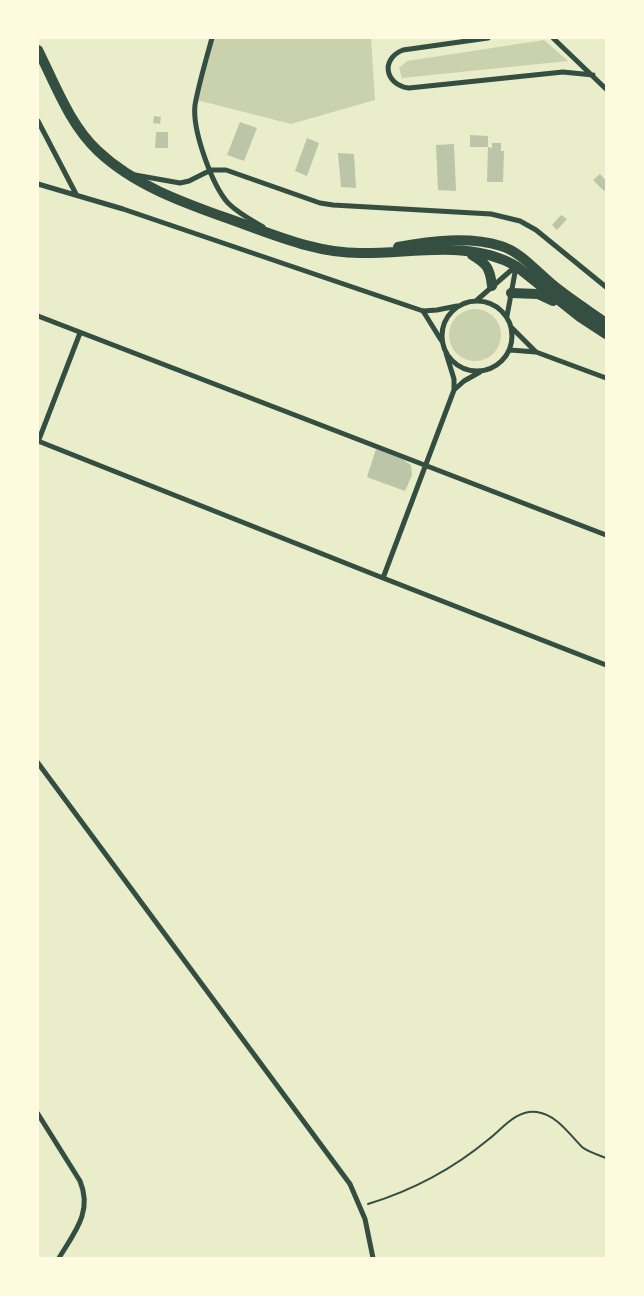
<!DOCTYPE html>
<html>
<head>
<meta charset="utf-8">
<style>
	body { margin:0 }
	#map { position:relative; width:644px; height:1296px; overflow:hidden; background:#e9edc9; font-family:"Zilla Slab",serif }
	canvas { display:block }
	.frame { position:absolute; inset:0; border:39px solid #fefae0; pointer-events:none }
</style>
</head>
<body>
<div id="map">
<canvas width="644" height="1296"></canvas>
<div class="frame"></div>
</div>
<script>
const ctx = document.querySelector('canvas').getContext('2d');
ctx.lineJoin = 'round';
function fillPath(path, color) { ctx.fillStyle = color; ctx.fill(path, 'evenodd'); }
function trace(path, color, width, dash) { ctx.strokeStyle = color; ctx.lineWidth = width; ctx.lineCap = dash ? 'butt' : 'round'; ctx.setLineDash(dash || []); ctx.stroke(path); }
const green = new Path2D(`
	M212 38H371L375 100 291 124 197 100Z
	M544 40 568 61 402 78 399 68 407 61Z
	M449 335a26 26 0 1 1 52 0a26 26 0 1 1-52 0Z`);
const building = new Path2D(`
	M154 116 161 117 160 124 153 123Z
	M240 122 257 128 244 161 227 155Z
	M156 132H168V148H155Z
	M470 135 488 136V147L492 148V143H501V151H504L503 182H487L488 147H470Z
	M307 138 319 143 307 176 295 171Z
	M454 144 456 191 438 190 436 145Z
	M338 153 354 154 356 188 341 187Z
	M600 174 606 181V189L604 191 593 180Z
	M561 215 567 219 557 230 552 225Z
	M376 449 402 459 411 465 412 475 405 491 367 477Z`);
const path = new Path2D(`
	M368 1204C411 1191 454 1168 489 1139 503 1128 517 1109 537 1112 557 1115 569 1134 582 1147 588 1152 599 1155 606 1158`);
const minor = new Path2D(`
	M212 38C206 60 199 83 195 105 192 130 212 185 228 203 238 213 251 220 263 227
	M488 38 403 50C380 59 385 85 409 88L563 72 593 75
	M553 38 606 89
	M38 121 76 194
	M135 175 180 183 189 181 211 170H226L320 203 333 205 491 214 520 221 536 230 606 287
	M38 184 123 209 423 311 437 310 457 306
	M477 300 516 266
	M442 336a35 35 0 1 1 70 0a35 35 0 1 1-70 0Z
	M423 311 441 340
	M38 316 606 535
	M507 316 516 267
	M512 328 536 352
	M510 350 536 352 606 378
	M454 390 464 381 480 372
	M38 441 383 578 606 665
	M38 442 80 333
	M383 578 454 390V379L446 353
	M38 763 350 1184 365 1219 373 1258
	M38 1114 80 1181C93 1212 74 1233 59 1258`);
const primary = new Path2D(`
	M38 50C55 84 70 125 98 151 138 189 194 206 246 225 282 238 320 253 360 253 410 254 470 239 516 266L580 317 606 334
	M398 247C431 241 468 236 501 246 521 252 537 272 553 285 570 299 589 311 606 323
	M472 255C487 264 490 268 492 286
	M511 293 538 294 553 301`);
fillPath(green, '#cad2ad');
fillPath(building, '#bcc5a7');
trace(path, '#344e41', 2);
trace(minor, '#344e41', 5);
trace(primary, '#344e41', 10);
</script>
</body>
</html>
